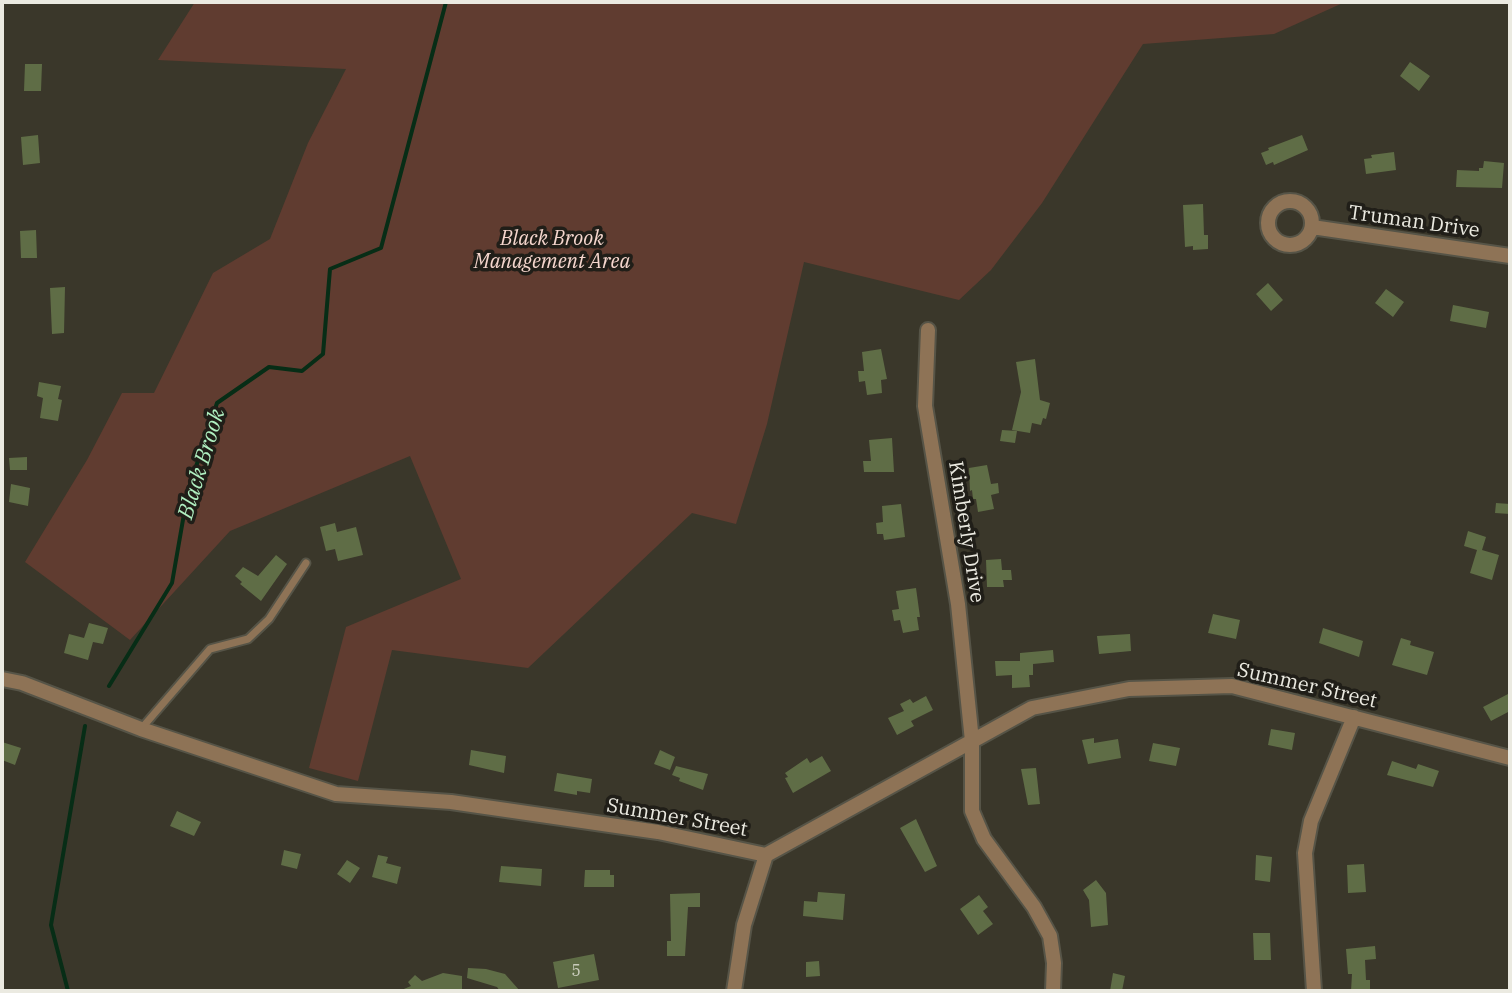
<!DOCTYPE html>
<html>
<head>
<meta charset="utf-8">
<style>
	body { margin:0 }
	#map { position:relative; width:1512px; height:993px; overflow:hidden; background:#3a372a; font-family:"IBM Plex Serif",serif }
	canvas { display:block }
	.frame { position:absolute; inset:0; border:4px solid #ebeae1; pointer-events:none }
</style>
</head>
<body>
<div id="map">
<canvas width="1512" height="993"></canvas>
<div class="frame"></div>
</div>
<script>
const ctx = document.querySelector('canvas').getContext('2d');
ctx.lineJoin = 'round';
function fillPath(path, color) { ctx.fillStyle = color; ctx.fill(path, 'evenodd'); }
function trace(path, color, width, dash) { ctx.strokeStyle = color; ctx.lineWidth = width; ctx.lineCap = dash ? 'butt' : 'round'; ctx.setLineDash(dash || []); ctx.stroke(path); }
function drawText(font, color, halo, rows, align = 'center') {
  ctx.font = font + ' "IBM Plex Serif",serif'; ctx.lineWidth = 7; ctx.setLineDash([]); ctx.textBaseline = 'middle'; ctx.strokeStyle = halo; ctx.fillStyle = color; for (const [text, x, y, turn = 0] of rows) {
    ctx.save(); ctx.translate(x, y); ctx.rotate((+turn || 0) * Math.PI / 180); ctx.textAlign = isNaN(turn) ? turn : align; if (halo) ctx.strokeText(text, 0, 0); ctx.fillText(text, 0, 0); ctx.restore();
  }
}
const green = new Path2D(`
	M195 2H1345L1274 34 1143 44 1042 203 991 270 959 300 804 262 767 424 736 524 692 513 528 668 392 650 358 781 309 768 346 627 461 579 410 456 230 531 130 640 25 562 87 460 122 393H154L213 273 270 239 308 143 346 69 158 60Z`);
const stream = new Path2D(`
	M109 686 172 583 188 491 217 403 269 367 302 371 323 354 330 269 381 248 446 2
	M68 991 51 925 85 726`);
const building = new Path2D(`
	M1410 62 1430 76 1419 91 1400 76Z
	M25 64H42L41 91H24Z
	M38 135 40 163 23 165 21 137Z
	M1302 135 1308 150 1274 165 1273 162 1266 165 1261 153 1269 150 1268 148Z
	M1394 152 1396 170 1366 174 1364 159 1372 158 1371 155Z
	M1484 161 1504 163 1502 188 1456 187 1457 170 1479 171V168H1483Z
	M1203 204 1204 235H1208V249L1193 250V246L1185 247 1183 205Z
	M36 230 37 258H21L20 231Z
	M1268 283 1283 300 1271 311 1256 294Z
	M65 287 64 333 52 334 50 288Z
	M1386 289 1404 302 1393 317 1375 303Z
	M1453 305 1489 312 1486 328 1450 321Z
	M881 349 887 379 881 380 882 393 867 395 865 381 859 382 858 371H864L862 352Z
	M1035 359 1040 400 1050 403 1046 419 1043 418 1041 425 1032 423 1030 433 1012 430 1021 392 1016 362Z
	M39 382 61 386 58 399 62 400 58 421 40 418 43 398 37 396Z
	M1002 430 1017 431 1015 443 1000 441Z
	M892 438 894 472H864L863 461H871L869 440Z
	M27 457V470H10L9 458Z
	M987 465 991 484 998 483 999 493 991 495 994 509 978 512 976 499H973L972 490 970 491 969 468Z
	M11 484 30 488 28 506 9 502Z
	M1496 503 1510 504V514L1495 513Z
	M901 504 905 537 884 540 883 534H877L876 523 883 522 882 506Z
	M335 523 337 532 356 527 363 555 338 561 335 549 326 551 320 527Z
	M1468 531 1486 537 1482 550 1499 555 1492 580 1470 573 1477 550 1464 546Z
	M276 555 287 564 261 601 240 584 242 582 235 576 243 567 258 576Z
	M1001 559 1002 570H1011L1012 580H1003L1004 587H987L986 560Z
	M916 588 920 617H917L919 630 903 633 900 620 894 621 892 610 899 609 896 591Z
	M1213 614 1240 620 1236 639 1208 633Z
	M89 623 108 628 103 644 93 642 88 660 64 653 69 634 84 638Z
	M1323 628 1363 641 1359 657 1319 643Z
	M1130 634 1131 651 1099 654 1097 636Z
	M1401 638 1411 641 1410 645 1434 652 1427 675 1392 665Z
	M1053 650 1054 662 1033 664V675H1029L1030 687 1012 688V675L996 676 995 661H1020V653Z
	M1510 693V711L1491 721 1483 707Z
	M926 696 933 710 911 721 914 726 897 735 888 718 904 711 900 704 910 699 913 703Z
	M1271 729 1295 733 1292 750 1268 745Z
	M1094 738V743L1118 739 1121 758 1088 764 1082 740Z
	M2 742 21 748 15 765 2 760Z
	M1153 743 1180 748 1176 766 1149 761Z
	M471 750 506 756 504 773 469 765Z
	M660 750 675 757 670 770 654 764Z
	M822 756 831 771 793 793 785 778 788 777 785 773 807 758 810 763Z
	M1392 761 1416 769 1418 764 1439 771 1433 787 1387 775Z
	M676 766 708 774 703 790 679 781 680 778 672 775Z
	M1036 768 1040 804 1028 805 1021 769Z
	M557 773 592 779 590 793 577 791V795L554 791Z
	M177 811 201 822 194 836 170 826Z
	M916 819 937 866 925 872 900 828Z
	M284 850 301 854 297 869 281 865Z
	M378 855 388 857 386 863 401 867 397 884 372 877Z
	M1256 855 1272 857 1270 882 1255 880Z
	M347 860 360 868 350 883 337 874Z
	M1364 864 1366 892 1348 893 1347 865Z
	M501 866 542 869 541 886 499 882Z
	M585 870H610V875H614V887H584Z
	M1096 880 1106 893 1108 925 1091 927 1089 900 1083 890Z
	M818 892 845 894 843 920 803 916 804 901 817 902Z
	M700 893V907H688L685 956H667V941H671L670 894Z
	M979 895 988 907 983 911 993 924 978 935 960 909Z
	M1253 933H1270L1271 960H1254Z
	M1375 946 1376 959 1365 960 1366 980H1370V991H1351L1352 974H1348L1346 949Z
	M594 954 599 980 558 988 553 962Z
	M819 961 820 976 806 977V962Z
	M468 968 486 969 505 974 520 991H500L497 987 467 978Z
	M443 973 462 976V991H399L411 986 408 982 415 975 422 981Z
	M1113 973 1125 976 1122 991H1110Z`);
const lane = new Path2D(`
	M141 729 210 649 248 639 269 619 306 563`);
const street = new Path2D(`
	M1268 223a22 22 0 1 1 44 0a22 22 0 1 1-44 0Z
	M1312 227 1510 256
	M928 330 925 406 958 604 972 741V811L984 839 1034 907 1050 936 1054 963 1053 991
	M2 679 22 683 141 729 336 794 451 802 658 832 766 855 1032 708 1129 689 1232 686 1510 758
	M734 991 744 925 766 855
	M1314 991 1305 853 1311 821 1354 717`);
const numberNames = [
	["5",576,971]
];
const streetNames = [
	["Truman Drive",1414,222,8],
	["Kimberly Drive",966,532,81],
	["Summer Street",1307,686,13],
	["Summer Street",677,818,10]
];
const parkNames = [
	["Black Brook",552,239],
	["Management Area",552,262]
];
const waterNames = [
	["Black Brook",202,464,-73]
];
fillPath(green, '#603c30');
trace(stream, '#072d16', 4);
fillPath(building, '#5f6d46');
trace(lane, '#565447', 11);
trace(street, '#565447', 18);
trace(lane, '#8e7356', 7);
trace(street, '#8e7356', 14);
drawText('16px', '#c8cbba', null, numberNames);
drawText('20px', '#ebeae1', '#201e18', streetNames);
drawText('italic 20px', '#f6d7ce', '#201e18', parkNames);
drawText('italic 22px', '#b0f0c1', '#201e18', waterNames);
</script>
</body>
</html>
